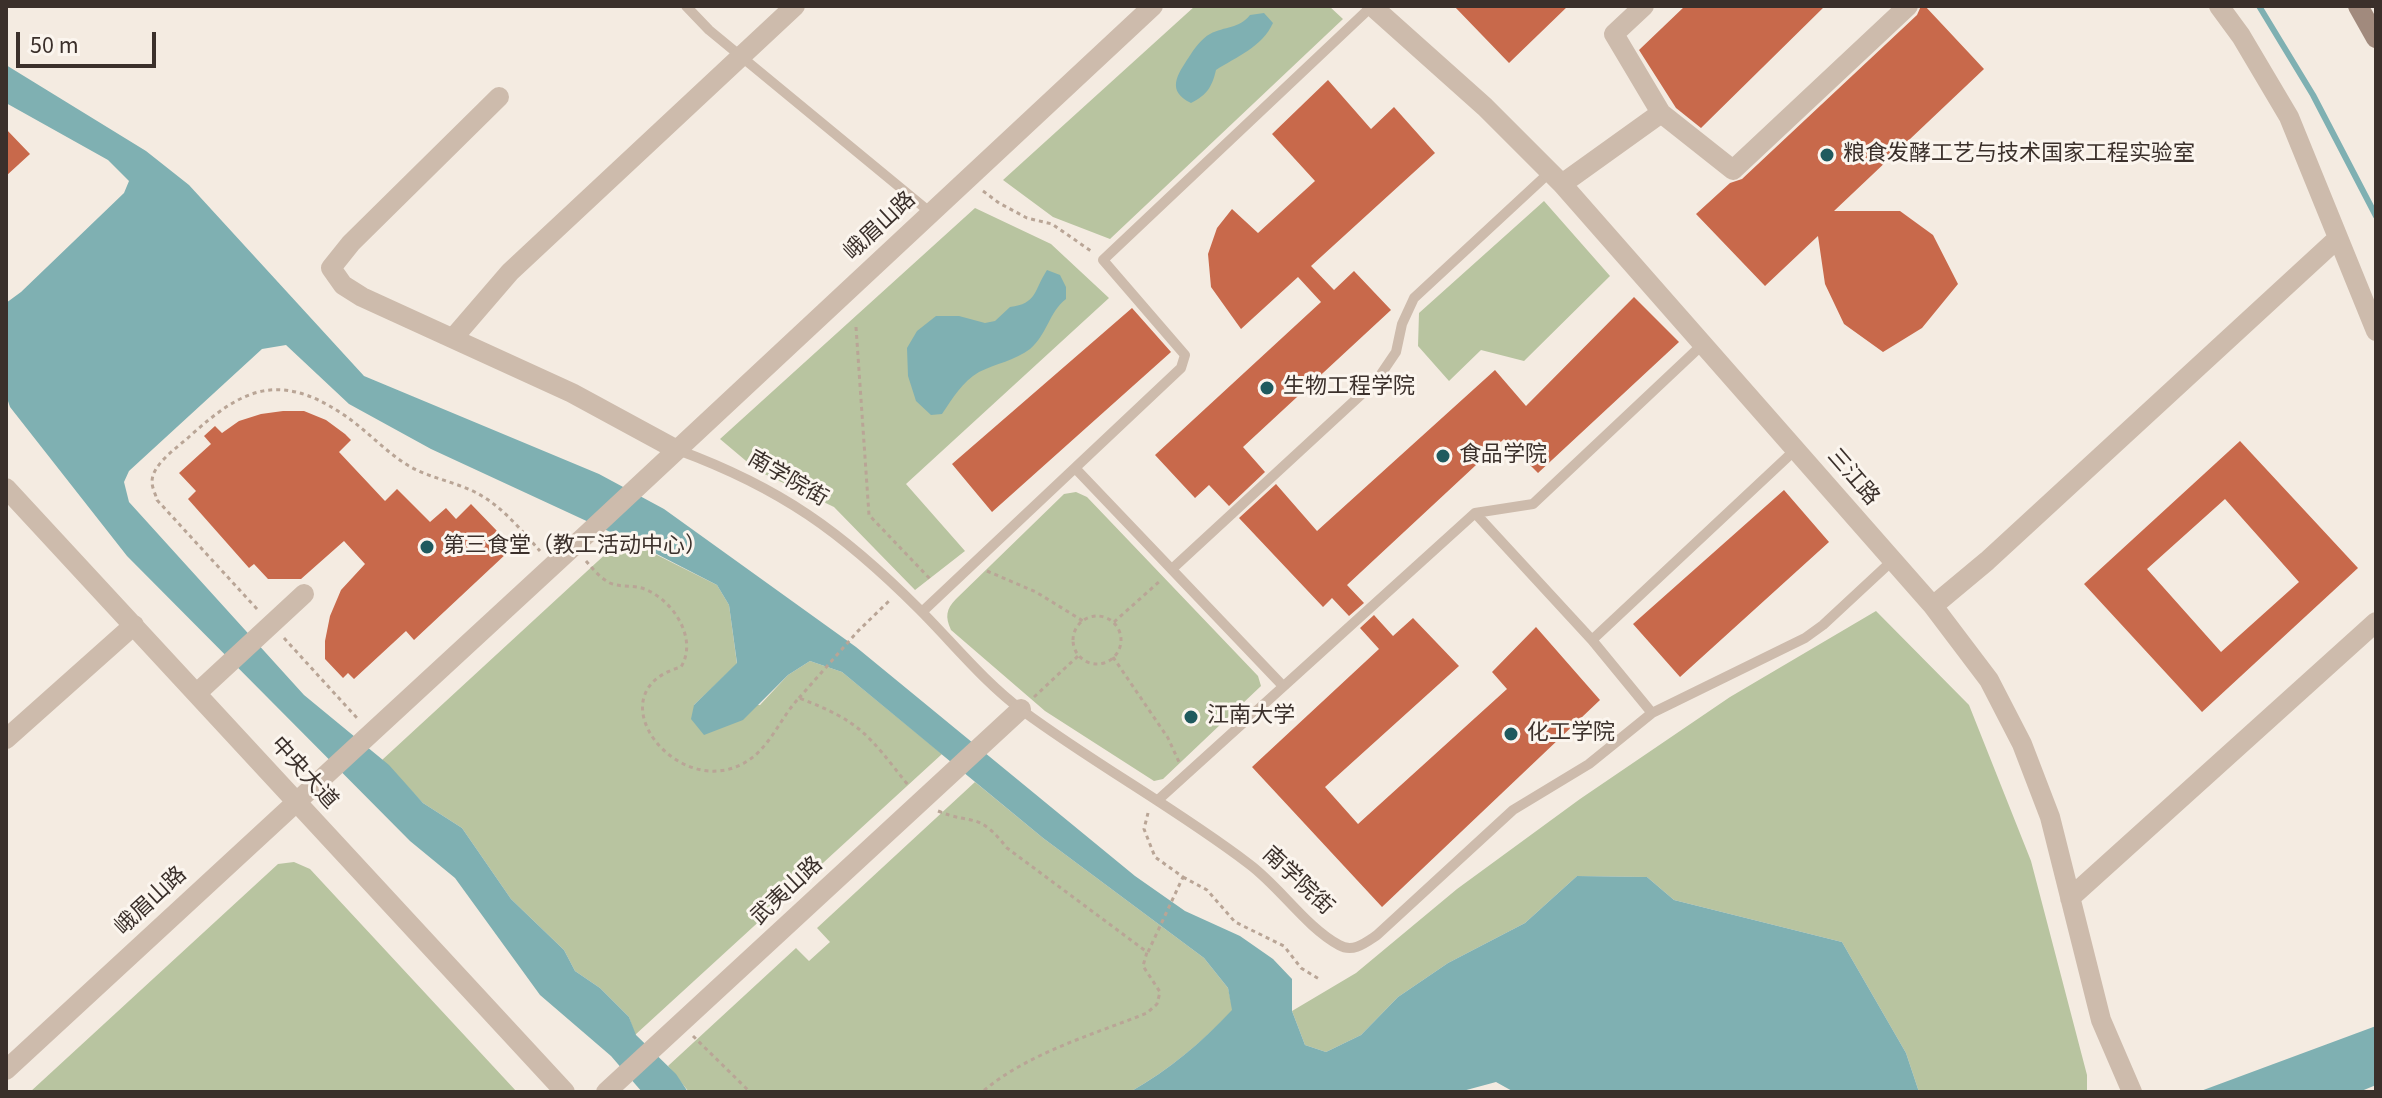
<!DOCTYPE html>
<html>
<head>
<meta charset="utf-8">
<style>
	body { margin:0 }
	#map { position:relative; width:2382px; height:1098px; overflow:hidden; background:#f4ebe1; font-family:"Source Sans 3",sans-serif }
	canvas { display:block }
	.frame { position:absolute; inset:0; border:8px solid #3b302b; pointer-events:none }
	.scale { position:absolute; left:16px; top:32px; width:140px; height:36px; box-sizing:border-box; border:4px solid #3b302b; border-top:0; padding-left:10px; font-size:24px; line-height:28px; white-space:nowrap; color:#3b302b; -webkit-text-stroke:6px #fbf5ee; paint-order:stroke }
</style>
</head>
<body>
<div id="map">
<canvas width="2382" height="1098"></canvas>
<div class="frame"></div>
<div class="scale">50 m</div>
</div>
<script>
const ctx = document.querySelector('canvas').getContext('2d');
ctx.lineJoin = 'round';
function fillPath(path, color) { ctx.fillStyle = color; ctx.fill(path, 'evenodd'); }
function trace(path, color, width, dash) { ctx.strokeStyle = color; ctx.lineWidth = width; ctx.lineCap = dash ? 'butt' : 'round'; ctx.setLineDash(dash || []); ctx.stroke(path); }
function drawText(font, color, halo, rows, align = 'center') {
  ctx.font = font + ' "Source Sans 3","Noto Sans SC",sans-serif'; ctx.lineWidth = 6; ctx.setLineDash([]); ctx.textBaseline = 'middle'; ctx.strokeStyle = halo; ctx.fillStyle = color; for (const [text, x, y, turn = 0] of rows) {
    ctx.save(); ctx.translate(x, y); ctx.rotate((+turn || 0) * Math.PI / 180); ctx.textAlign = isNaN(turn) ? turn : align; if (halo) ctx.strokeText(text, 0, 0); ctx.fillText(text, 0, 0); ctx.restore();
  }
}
const green = new Path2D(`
	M1195 6H1329L1343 19 1110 239 1053 217 1003 180Z
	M1544 201 1610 276 1524 361 1481 350 1449 381 1418 346 1419 313Z
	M975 208 1051 244 1109 298 906 484 965 551 915 590 834 507 758 471 720 439Z
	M1076 492 1087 497 1258 676 1261 686 1163 779 1154 781 1045 711 951 630C945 617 946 609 956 599L1064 494Z
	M623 538 717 585 729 605 737 664 694 705H760L788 675 810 661 842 672 942 754 635 1035 629 1017 600 988 575 971 564 950 511 899 462 828 423 803 382 760Z
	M1876 611 1969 705 2031 861 2087 1075V1092H1919L1906 1053 1842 942 1674 900 1647 877 1577 876 1525 923 1448 963 1398 997 1361 1035 1326 1052 1305 1045 1292 1011 1356 973 1457 889 1580 799 1730 697Z
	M975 782 1043 838 1204 958 1228 988 1233 1010C1201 1043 1170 1069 1130 1092H689L668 1066 796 948 809 961 830 942 817 928Z
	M294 862 310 869 517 1092H30L278 864Z`);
const water = new Path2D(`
	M1264 13 1273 23C1262 47 1236 57 1216 70 1212 87 1207 95 1191 103 1166 91 1177 75 1189 57 1194 49 1202 38 1210 34 1225 26 1239 29 1250 15Z
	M6 65 146 151 189 185 364 376 599 474 664 509 856 647 1135 876 1185 911 1240 936 1273 959 1292 979V1011L1305 1045 1326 1052 1361 1035 1398 997 1448 963 1525 923 1577 876 1647 877 1674 900 1842 942 1906 1053 1919 1092H1514L1496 1082 1459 1092H1130C1170 1069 1201 1043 1232 1010L1228 988 1204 958 1043 838 842 672 810 661 788 675 743 720 704 735 691 719 694 705 737 663 729 605 717 585 647 549 431 449 349 404 286 345 262 349 129 471 124 482 129 502 304 695 389 765 423 803 462 828 511 899 564 950 575 971 600 988 629 1017 636 1035 676 1074 688 1092H642L611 1056 540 995 455 878 410 841 127 556 10 407 6 395V303L21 292 124 193 129 181 108 160 6 103Z
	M1047 270 1060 275 1066 287V299C1049 312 1047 335 1030 349 1016 360 995 364 979 372 962 382 953 398 942 414L931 415 916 401 908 376 907 348 917 331 936 316H959L985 323 995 321 1010 307C1037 304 1034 290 1047 270Z
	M2376 1026V1085L2359 1092H2198Z`);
const stream = new Path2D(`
	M2259 6 2313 95 2376 216`);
const building = new Path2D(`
	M1454 6H1568L1509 63Z
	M1685 6H1825L1701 128 1676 108 1639 50Z
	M1921 6H1925L1984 69 1834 211H1900L1933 235 1958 284 1922 328 1883 352 1844 324 1825 284 1818 236 1765 286 1696 214 1730 183 1742 179 1917 15Z
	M1328 80 1371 129 1394 107 1435 153 1311 266 1334 290 1354 271 1391 310 1243 447 1265 472 1229 506 1209 485 1195 498 1155 455 1321 302 1298 277 1241 329 1211 287 1208 254 1217 228 1232 209 1258 233 1315 181 1272 134Z
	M6 129 30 154 6 176Z
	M1634 297 1679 342 1538 473 1504 439 1347 585 1364 603 1349 616 1332 598 1323 607 1239 518 1276 484 1317 531 1495 370 1526 406Z
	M1132 308 1171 352 992 512 952 464Z
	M283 411H304L326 420 345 434 351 440 339 452 385 501 397 489 430 522 446 508 456 519 471 504 499 533 507 553 414 640 406 631 354 679 348 673 343 678 325 659V641L330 616 341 590 365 564 344 541 301 579H268L254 564 249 568 188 499 196 491 179 473 211 444 204 436 215 426 222 433 239 421 261 414Z
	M2240 441 2358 568 2202 712 2084 584ZM2225 499 2299 582 2221 652 2147 569Z
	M1784 490 1829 542 1680 677 1633 624Z
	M1374 615 1393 636 1413 618 1459 666 1325 787 1358 824 1507 689 1492 672 1536 627 1600 700 1382 907 1252 767 1379 649 1360 628Z`);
const path = new Path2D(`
	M983 191 999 203 1027 218 1052 224 1091 251
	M856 327 869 515 932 581
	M586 561C593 569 600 578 610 583 621 588 634 584 647 590 674 602 698 639 681 667 590 692 680 807 749 760 771 745 781 717 799 698 862 722 868 735 908 785
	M987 571 1036 592 1083 621
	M257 609 157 500C156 495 152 488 152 482 152 464 177 448 190 436 241 390 277 371 341 413 366 429 384 451 409 466 431 479 459 482 482 496 504 509 523 532 540 551
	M1073 640a24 24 0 1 1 48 0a24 24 0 1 1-48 0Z
	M1114 622 1161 580
	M284 638 357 718
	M1113 657 1168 738 1179 762
	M1034 697 1078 656
	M799 698 857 632 889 601
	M938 811C974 826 977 810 1007 848L1147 952 1143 966 1160 992 1157 1004 1147 1013C1092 1035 1028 1053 982 1092
	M1183 877 1207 890 1235 922 1284 946 1301 968 1319 979
	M1148 952 1183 877 1155 857 1144 829 1148 813
	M693 1036 750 1092`);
const service = new Path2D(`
	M686 6 709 30 931 213
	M678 450C781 488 842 532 919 609 953 643 984 682 1023 711 1096 765 1177 809 1249 864 1280 887 1306 927 1339 945 1353 953 1365 943 1377 935L1513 810 1589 764 1652 713 1805 638 1823 625 1893 560
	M1075 468 1283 686
	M1475 513 1592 640 1652 713
	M1172 569 1377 380 1396 352 1402 324 1414 298 1550 172
	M922 612 1181 368 1185 355 1103 260 1372 6
	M1592 640 1795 450
	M1158 800 1475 513 1533 504 1703 344`);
const minor = new Path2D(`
	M1372 6 1485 107 1562 184 1933 606 1989 680 2022 744 2050 817 2101 1020 2132 1092
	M1644 6 1614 34 1661 113 1733 170 1908 6
	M2219 6 2241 36 2289 117 2376 331
	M499 97 351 243 331 268 343 285 362 297 572 393 677 450
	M1562 184 1661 113
	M454 337 510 272 795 6
	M6 488 565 1092
	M1933 606 1987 561 2337 239
	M197 693 304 594
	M6 739 134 625
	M2070 898 2376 622
	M6 1070 588 533 1153 6
	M606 1092 1021 709`);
const secondary = new Path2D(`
	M2358 6 2376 38`);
const markers = [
	[1827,155,8,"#1f5a5e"],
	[1267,388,8,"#1f5a5e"],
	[1443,456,8,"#1f5a5e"],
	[427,547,8,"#1f5a5e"],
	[1191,717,8,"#1f5a5e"],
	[1511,734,8,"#1f5a5e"]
];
const poiNames = [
	["粮食发酵工艺与技术国家工程实验室",1843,155],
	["生物工程学院",1283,388],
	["食品学院",1459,456],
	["第三食堂（教工活动中心）",443,547],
	["江南大学",1207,717],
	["化工学院",1527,734]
];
const streetNames = [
	["峨眉山路",881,227,-43],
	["三江路",1852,478,49],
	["南学院街",787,480,30],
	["中央大道",303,774,48],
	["南学院街",1297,882,43],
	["武夷山路",788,892,-43],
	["峨眉山路",152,902,-43]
];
fillPath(green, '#b8c4a0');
fillPath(water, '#7fb0b2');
trace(stream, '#7fb0b2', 6);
fillPath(building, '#c8694b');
trace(path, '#b9a596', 3, [4, 4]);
trace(service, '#cdbbac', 10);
trace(minor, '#cdbbac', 20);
trace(secondary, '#a18a7d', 20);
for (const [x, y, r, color] of markers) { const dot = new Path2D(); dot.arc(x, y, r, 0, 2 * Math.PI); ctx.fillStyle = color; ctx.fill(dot); trace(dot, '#fbf5ee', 3); }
drawText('22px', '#3b302b', '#fbf5ee', poiNames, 'left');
drawText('22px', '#3b302b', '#fbf5ee', streetNames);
</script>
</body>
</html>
